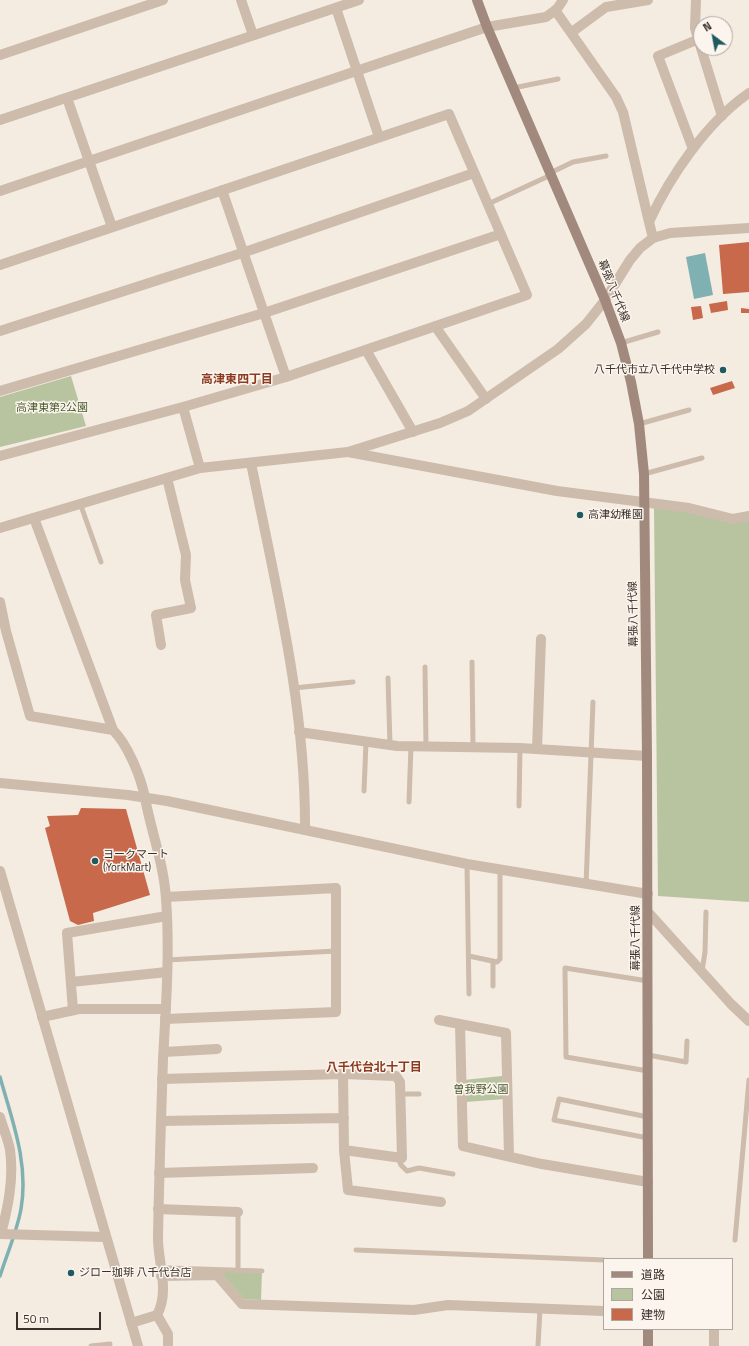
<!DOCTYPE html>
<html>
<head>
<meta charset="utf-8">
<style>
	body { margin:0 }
	#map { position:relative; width:749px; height:1346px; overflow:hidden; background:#f4ebe1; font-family:"Titillium Web","Noto Sans JP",sans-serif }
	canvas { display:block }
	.legend { position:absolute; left:603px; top:1258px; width:130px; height:72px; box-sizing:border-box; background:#fbf5ee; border:1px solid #aea6a0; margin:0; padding:5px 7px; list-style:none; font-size:12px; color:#3b302b }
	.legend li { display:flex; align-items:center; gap:8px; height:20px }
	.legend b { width:20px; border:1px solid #aea6a0 }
	.north { position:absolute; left:693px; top:16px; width:40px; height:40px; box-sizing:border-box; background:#fbf5ee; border:1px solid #aea6a0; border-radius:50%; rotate:328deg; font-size:11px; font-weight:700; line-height:16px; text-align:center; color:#3b302b }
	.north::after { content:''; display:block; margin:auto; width:14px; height:18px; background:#1f5a5e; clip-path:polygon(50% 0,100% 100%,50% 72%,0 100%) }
	.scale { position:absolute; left:16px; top:1312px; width:85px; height:18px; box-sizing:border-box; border:2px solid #3b302b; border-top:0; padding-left:5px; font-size:12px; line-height:14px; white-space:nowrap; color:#3b302b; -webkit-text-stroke:3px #fbf5ee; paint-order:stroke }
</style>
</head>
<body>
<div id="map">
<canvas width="749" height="1346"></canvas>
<ul class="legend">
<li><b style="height:5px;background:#a18a7d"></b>道路</li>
<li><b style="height:11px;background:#b8c4a0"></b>公園</li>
<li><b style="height:11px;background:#c8694b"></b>建物</li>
</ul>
<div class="north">N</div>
<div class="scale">50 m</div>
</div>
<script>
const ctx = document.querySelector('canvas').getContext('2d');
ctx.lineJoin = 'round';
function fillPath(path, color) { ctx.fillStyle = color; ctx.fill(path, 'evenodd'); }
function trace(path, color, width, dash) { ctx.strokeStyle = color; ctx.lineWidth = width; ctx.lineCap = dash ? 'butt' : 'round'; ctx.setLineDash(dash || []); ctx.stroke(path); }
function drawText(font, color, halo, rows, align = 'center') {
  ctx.font = font + ' "Titillium Web","Noto Sans JP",sans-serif'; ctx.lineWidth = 3; ctx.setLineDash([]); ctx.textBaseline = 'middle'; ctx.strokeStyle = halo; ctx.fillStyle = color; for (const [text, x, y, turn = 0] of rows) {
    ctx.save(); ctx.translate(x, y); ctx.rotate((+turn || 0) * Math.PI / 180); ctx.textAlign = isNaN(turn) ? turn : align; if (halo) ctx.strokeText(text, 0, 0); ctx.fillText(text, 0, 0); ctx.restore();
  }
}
const green = new Path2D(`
	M71 376 86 426 0 447V397Z
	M654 507 749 520V902L658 896Z
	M502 1076 505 1099 465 1102 464 1080Z
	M218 1269 262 1271 261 1300 244 1299Z`);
const water = new Path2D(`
	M705 253 713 295 694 299 686 257Z`);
const stream = new Path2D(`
	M0 1077C12 1120 29 1163 21 1209 17 1231 7 1254 0 1276`);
const building = new Path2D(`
	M749 242V292L723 294 719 245Z
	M727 301 728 310 711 313 709 304Z
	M701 306 703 318 693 320 691 307Z
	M741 308 749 309V313H741Z
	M732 381 735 388 713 395 710 388Z
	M81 808 126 809 150 895 93 913 94 921 78 925 70 921 45 828 50 826 47 816 78 815Z`);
const service = new Path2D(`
	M513 88 558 79
	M550 173 573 162 606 156
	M488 204 551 175
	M621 343 658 332
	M639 424 689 410
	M644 474 702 458
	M80 503 101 562
	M472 662 473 747
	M425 667 426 746
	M388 678 390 745
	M294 688 353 682
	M364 791 366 742
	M409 802 411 746
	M519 806 520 748
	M467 864 469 994
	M586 885 593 702
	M469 956 497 962 500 959V870
	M167 960 336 951
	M493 961V986
	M702 971 705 952 706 912
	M648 1055 686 1062 687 1041
	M648 1071 566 1057 565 968 648 981
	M400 1094H419
	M648 1117 559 1099 554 1120 648 1138
	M398 1157 401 1165 407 1171 419 1168 453 1174
	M735 1240 749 1080
	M356 1250 604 1260
	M167 1268 262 1271
	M238 1270V1212
	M91 1346 110 1344
	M538 1346 540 1309`);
const minor = new Path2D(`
	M241 0 253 35
	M696 0 695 28 700 45
	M336 8 379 137
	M555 10 616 97 623 112 649 222
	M487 27 546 17 557 9 563 0
	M572 32 606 7 648 0
	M701 48 722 116
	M0 55 163 0
	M67 98 112 227
	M0 120 359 0
	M693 149 658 56 699 39
	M222 190 286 377
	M653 238 649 222C670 176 707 122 749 93
	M0 265 449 114 527 295 286 377 183 407 0 456
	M435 326 486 399
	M0 331 242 253 474 173
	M366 350 413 432
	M0 391 264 313 501 234
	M183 407 200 468
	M348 452 557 491 689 508 733 519 749 516
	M251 463C275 583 306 706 305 830
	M34 518 113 730C128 745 141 777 145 798
	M0 602 6 631 30 716 113 730
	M161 645 156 615 191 608 185 580 186 555 167 478
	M299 732 397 746 520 748 647 756
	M537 749 541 639
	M648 912 731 1004 749 1021
	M71 982 167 972
	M73 1010 67 933 167 916
	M42 1017 79 1009H166
	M165 1019 336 1012V888L166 897
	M439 1020 506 1033 509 1156
	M460 1024 463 1146 542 1164 648 1182
	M164 1052 217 1049
	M162 1079 343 1074 396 1076 400 1082 402 1158 344 1150 343 1074
	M0 1117C3 1128 8 1139 10 1150 14 1179 8 1207 1 1234
	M161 1121 344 1118
	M344 1150 348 1190 441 1202
	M159 1173 313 1168
	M158 1209 238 1212
	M0 1234 105 1237
	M161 1276 217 1275 242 1304 414 1310 448 1305 604 1311
	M157 1315 168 1334V1346
	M714 1346V1329`);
const tertiary = new Path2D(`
	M0 191 487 27
	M0 528 200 468 348 452 440 423 468 411 558 349 586 324 605 300 630 260 640 248 653 238 670 233 749 228
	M0 783 128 795 167 801 467 864 648 894
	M0 871 138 1346
	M131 1323 157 1315C170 1291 158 1264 158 1238 159 1178 161 1119 163 1059 166 1006 170 952 166 899 164 864 151 831 145 798`);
const secondary = new Path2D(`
	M477 0 487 27 605 300 621 343 631 382 639 424 644 474 647 756 648 1259
	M648 1329V1346`);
const markers = [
	[723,370,4,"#1f5a5e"],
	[580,515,4,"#1f5a5e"],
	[95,861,4,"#1f5a5e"],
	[71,1273,4,"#1f5a5e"]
];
const streetNames = [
	["幕張八千代線",613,291,68],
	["幕張八千代線",634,614,-91],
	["幕張八千代線",636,938,-90]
];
const poiNames = [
	["八千代市立八千代中学校",715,370,"right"],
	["高津幼稚園",588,515],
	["ヨークマート",103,855],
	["(YorkMart)",103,868],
	["ジロー珈琲 八千代台店",79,1273]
];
const parkNames = [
	["高津東第2公園",52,408],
	["曽我野公園",481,1090]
];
const neighbourhoodNames = [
	["高津東四丁目",237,380],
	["八千代台北十丁目",374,1068]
];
fillPath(green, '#b8c4a0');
fillPath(water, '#7fb0b2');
trace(stream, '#7fb0b2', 3.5);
fillPath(building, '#c8694b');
trace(service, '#cdbbac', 5);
trace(minor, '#cdbbac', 10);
trace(tertiary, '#cdbbac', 10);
trace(secondary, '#a18a7d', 10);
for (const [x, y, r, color] of markers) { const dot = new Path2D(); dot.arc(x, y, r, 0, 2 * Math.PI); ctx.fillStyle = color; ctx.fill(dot); trace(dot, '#fbf5ee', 1.5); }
drawText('11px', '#3b302b', '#fbf5ee', streetNames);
drawText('11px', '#3b302b', '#fbf5ee', poiNames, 'left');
drawText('11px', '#4a5a2e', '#fbf5ee', parkNames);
drawText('bold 12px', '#8c3b22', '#fbf5ee', neighbourhoodNames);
</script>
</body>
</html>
